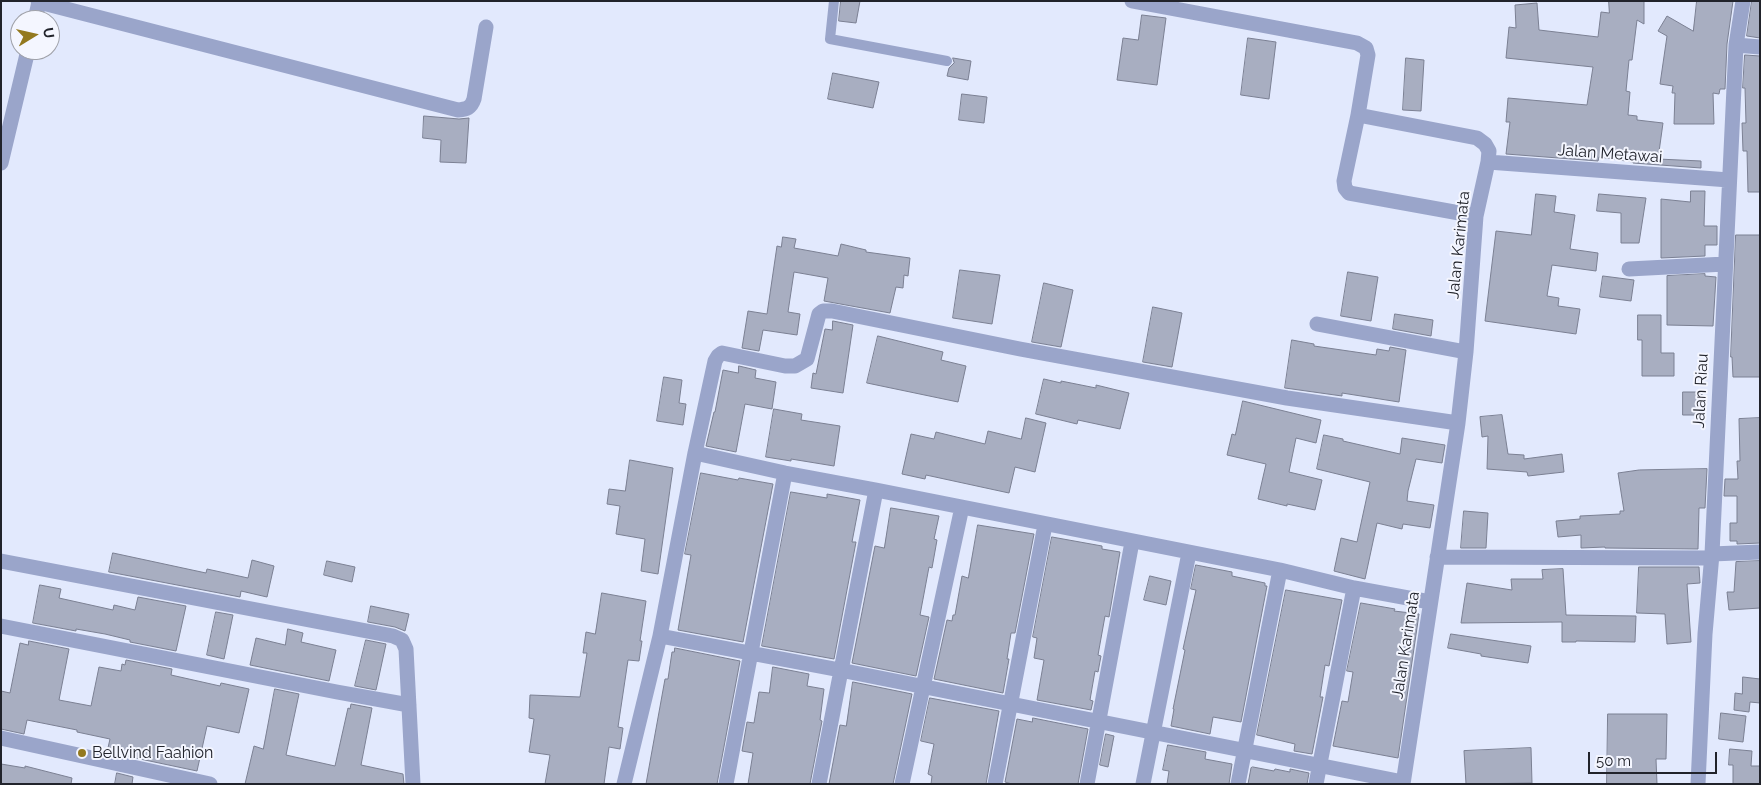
<!DOCTYPE html>
<html>
<head>
<meta charset="utf-8">
<style>
	body { margin:0 }
	#map { position:relative; width:1761px; height:785px; overflow:hidden; background:#e2e9fd; font-family:Raleway,sans-serif }
	canvas { display:block }
	.frame { position:absolute; inset:0; border:2px solid #21232b; pointer-events:none }
	.north { position:absolute; left:10px; top:10px; width:50px; height:50px; box-sizing:border-box; background:#f4f6ff; border:1px solid #a0a2aa; border-radius:50%; rotate:81deg; font-size:14px; font-weight:700; line-height:20px; text-align:center; color:#21232b }
	.north::after { content:''; display:block; margin:auto; width:18px; height:22px; background:#93791f; clip-path:polygon(50% 0,100% 100%,50% 72%,0 100%) }
	.scale { position:absolute; left:1588px; top:752px; width:129px; height:22px; box-sizing:border-box; border:2px solid #21232b; border-top:0; padding-left:6px; font-size:15px; line-height:18px; white-space:nowrap; color:#21232b; -webkit-text-stroke:4px #f4f6ff; paint-order:stroke }
</style>
</head>
<body>
<div id="map">
<canvas width="1761" height="785"></canvas>
<div class="frame"></div>
<div class="north">U</div>
<div class="scale">50 m</div>
</div>
<script>
const ctx = document.querySelector('canvas').getContext('2d');
ctx.lineJoin = 'round';
function fillPath(path, color) { ctx.fillStyle = color; ctx.fill(path, 'evenodd'); }
function trace(path, color, width, dash) { ctx.strokeStyle = color; ctx.lineWidth = width; ctx.lineCap = dash ? 'butt' : 'round'; ctx.setLineDash(dash || []); ctx.stroke(path); }
function drawText(font, color, halo, rows, align = 'center') {
  ctx.font = font + ' Raleway,sans-serif'; ctx.lineWidth = 4; ctx.setLineDash([]); ctx.textBaseline = 'middle'; ctx.strokeStyle = halo; ctx.fillStyle = color; for (const [text, x, y, turn = 0] of rows) {
    ctx.save(); ctx.translate(x, y); ctx.rotate((+turn || 0) * Math.PI / 180); ctx.textAlign = isNaN(turn) ? turn : align; if (halo) ctx.strokeText(text, 0, 0); ctx.fillText(text, 0, 0); ctx.restore();
  }
}
const building = new Path2D(`
	M841 1H860L856 23 839 21Z
	M1609 1H1644V24L1637 20 1632 60H1629L1626 91 1630 92 1628 115 1637 116V120L1663 123 1658 159 1701 161V168L1633 163V162L1599 157 1598 161 1506 154 1510 122H1506L1508 98 1587 105 1593 67 1506 58 1509 27 1516 28 1515 5 1537 3 1539 30 1598 37 1601 12 1609 13Z
	M1697 1H1733L1727 44 1725 89H1720L1719 94 1713 93 1714 124H1674L1675 93H1672L1673 86 1660 84 1667 36 1658 31 1667 16 1693 31Z
	M1752 1H1760V38L1747 36Z
	M1142 15 1166 18 1157 85 1117 80 1123 38 1138 40Z
	M1248 38 1276 42 1269 99 1241 95Z
	M1745 55 1760 56V192H1748L1747 151H1743L1742 123H1746L1745 88H1743Z
	M953 58 971 61 968 80 947 76 949 68 954 63Z
	M1406 58 1424 60 1421 111 1403 110Z
	M833 73 879 82 873 108 828 99Z
	M962 94 987 97 984 123 959 120Z
	M424 116 459 119 469 118 466 163 440 162 441 140 423 138Z
	M1691 191H1705L1704 226H1717V245H1705V256L1661 258V199L1690 202Z
	M1536 194 1556 196 1554 212 1575 215 1570 249 1598 253 1596 271 1552 265 1547 296 1559 298 1558 306 1580 309 1576 334 1485 321 1496 231 1531 235Z
	M1599 194 1646 198 1639 243H1621V213L1597 211Z
	M1736 235H1760V377H1733L1732 357H1731Z
	M783 237 796 239 794 248 838 256 841 244 866 250V252L910 258 908 276 904 275 903 288 896 287 890 313 824 301 828 278 794 272 788 312 800 314 797 335 763 330 759 351 742 348 748 311 767 314 777 246 781 247Z
	M960 270 1000 275 992 324 953 318Z
	M1348 272 1378 277 1371 321 1341 316Z
	M1705 274V276L1716 277 1713 326 1667 325V276Z
	M1603 276 1634 280 1631 301 1600 297Z
	M1044 283 1073 290 1061 347 1032 342Z
	M1153 307 1182 313 1172 367 1143 362Z
	M1395 314 1433 320 1431 336 1393 329Z
	M1638 315H1661V353H1674V376H1642V340H1638Z
	M833 321 853 325 843 393 811 388 813 373 816 374 825 329 832 330Z
	M878 336 943 352 941 360 966 366 958 402 867 383Z
	M1292 340 1314 344V346L1376 355 1377 349 1389 351 1390 347 1406 350 1399 402 1342 393V396L1285 388Z
	M739 366 756 370 755 378 776 382 772 409 745 404 736 452 706 446 714 412H715L723 370 738 373Z
	M664 377 682 380 679 403 686 404 683 425 657 421Z
	M1044 379 1061 383V381L1096 388V385L1129 393 1120 429 1078 420 1077 424 1036 414Z
	M1683 392H1702V415H1683Z
	M1243 401 1321 420 1316 443 1296 438 1289 472 1322 480 1315 510 1287 504V506L1258 499 1266 464 1227 455 1232 434 1235 435Z
	M774 409 802 414 801 420 840 426 834 466 791 459V461L766 457Z
	M1502 415 1508 454 1524 455V459L1562 454 1564 472 1528 476 1527 472 1487 469 1488 436 1482 437 1480 417Z
	M1026 418 1046 423 1035 472 1015 467 1009 493 926 475 925 479 902 474 911 434 934 439 936 432 985 444 988 431 1021 439Z
	M1760 418V543L1737 544V541H1730V523H1737V496H1724L1725 479H1738L1737 461H1740L1739 419Z
	M1324 435 1343 439V441L1400 454 1402 438 1445 445 1442 463 1416 459 1408 491 1407 501 1434 505 1430 528 1403 524 1402 529 1377 523 1365 579 1334 571 1341 538 1357 542 1370 482 1317 469Z
	M630 460 673 468 658 574 641 571 645 539 616 534 620 506 607 504 609 489 625 491Z
	M1707 469 1705 508H1699L1698 549 1605 548V547L1581 548V535L1558 537 1556 521 1580 519V516L1620 514V511H1624L1618 473 1639 470Z
	M701 473 738 480 739 478 773 484 743 642 678 630 691 555 685 554Z
	M791 492 827 498V494L860 500 852 542H856L834 659 762 646Z
	M891 508 939 516 934 539 937 540 932 568 929 567 920 615 929 617 916 676 852 663 875 546 884 548Z
	M1464 511 1488 513 1486 548H1461Z
	M978 525 1034 534 1015 633H1011L1007 659H1009L1003 693 934 679 947 620 952 621 953 615H955L962 576 968 578Z
	M1052 537 1102 546V549L1120 552 1109 617 1105 616 1098 655 1101 656 1098 672 1095 671 1090 700 1093 701 1091 710 1037 700 1044 660 1034 658 1037 638 1033 637Z
	M113 553 206 573 207 569 248 578 252 560 274 566 267 597 241 591 240 597 109 572Z
	M327 561 355 567 352 582 324 575Z
	M1760 561V608L1729 610 1727 592H1734L1736 562Z
	M1196 565 1232 572V576L1265 583V586H1267L1241 722 1213 717 1210 734 1171 726 1174 709H1173L1185 650 1183 649 1196 590 1191 589Z
	M1639 567H1699L1700 583 1687 584 1691 642 1667 644 1665 614 1637 613Z
	M1563 569 1566 615 1636 616 1635 642 1576 641V642H1562V622L1461 623 1467 583 1512 590 1511 579H1543L1542 570Z
	M1150 576 1171 581 1166 605 1144 600Z
	M40 585 61 589 59 598 113 610 114 605 135 610 138 597 186 606 176 651 130 642V640L105 634 76 629V631L33 623Z
	M1286 590 1342 600 1329 666 1325 665 1320 697H1323L1312 754 1294 751 1295 744 1257 735Z
	M602 593 646 601 640 641H642L639 661 628 660 618 727 623 728 620 749 609 747 604 784H545L550 755 529 752 534 719 529 718 530 695 580 697 587 653H583L586 632 595 634Z
	M1361 603 1395 609 1394 611 1419 614 1398 758 1333 746 1342 701 1348 702 1353 672 1347 671Z
	M371 606 409 614 405 631 395 627 368 622Z
	M216 612 233 615 224 659 207 655Z
	M288 629 303 633 301 642 336 650 329 681 250 665 256 638 285 645Z
	M1451 634 1531 646 1528 663 1481 656V654L1448 648Z
	M366 640 386 644 376 690 355 686Z
	M29 641 69 649 59 700 91 706 99 667 121 671 122 664 125 665 126 660 172 669 171 675 220 686 221 683 249 689 239 733 207 726 197 771 107 752 110 739 77 732V730L27 720 24 734 1 729V691L10 693 20 643 28 645Z
	M675 648 740 661 717 784H646L665 679H668L672 652H674Z
	M773 667 809 674 807 686 824 689 820 720 822 721 810 784H748L753 753 742 751 747 722 754 723 759 692 769 693Z
	M1743 677 1760 679V703L1750 702 1749 712 1734 710 1735 693 1742 694Z
	M853 682 912 694 893 784H829L840 725 846 726Z
	M275 689 299 694 286 755 335 766 348 708 350 709 351 704 372 708 361 765 403 774 404 784H245L254 746 263 749Z
	M930 698 999 711 986 784H931L932 776 928 774 934 744 921 741Z
	M1721 713 1746 716 1743 742 1719 739Z
	M1608 714H1667L1666 759H1656L1657 784H1607Z
	M1033 718 1088 729 1078 784H1012L1005 782 1017 719 1032 722Z
	M1106 734 1114 736 1108 767 1100 765Z
	M1168 745 1206 752 1205 759 1232 764 1229 784H1167L1169 771 1163 770Z
	M1531 748 1532 783 1466 784 1464 751Z
	M1730 749 1752 751 1751 766H1760V784H1733V765H1729Z
	M1 764 25 768V766L72 778 71 784H1Z
	M1253 767 1274 771 1275 769 1290 772V769L1309 773 1307 784H1248L1251 768Z
	M117 773 133 777 132 784H115Z`);
const lane = new Path2D(`
	M834 1 830 39 947 61`);
const street = new Path2D(`
	M1132 1 1357 43 1366 48 1368 55 1358 115 1477 138 1485 144 1489 151 1488 162 1476 216 1466 352 1458 423 1403 784
	M39 2 458 110C467 109 471 108 474 99L486 27
	M35 20 39 2 38 1
	M1736 45 1760 47
	M1358 115 1344 181 1345 188 1349 193 1476 216
	M1488 162 1729 180
	M1 163 28 50
	M1629 269 1725 264
	M1317 324 1466 352
	M695 453 785 473 876 490 819 784
	M876 490 1280 570 1354 588 1430 602
	M1712 554 1760 552
	M1437 557 1711 558
	M1 561 393 636 402 640 406 649 413 784
	M1 626 337 692 409 705
	M660 636 840 670 1403 782
	M1 738 210 784
	M624 784 660 636 695 453 715 361 718 356 722 353 785 366H795L807 359 819 314 823 311H832L1020 349 1287 398 1458 423
	M726 784 785 473
	M902 784 962 507
	M995 784 1045 525
	M1087 784 1132 542
	M1143 784 1189 553
	M1238 784 1280 570
	M1316 784 1354 588
	M1698 784 1705 634 1712 554 1736 45 1743 1`);
const markers = [
	[82,753,5,"#93791f"]
];
const streetNames = [
	["Jalan Metawai",1610,154,4],
	["Jalan Karimata",1459,245,-84],
	["Jalan Riau",1701,391,-87],
	["Jalan Karimata",1406,645,-81]
];
const poiNames = [
	["Bellvind Faahion",92,753]
];
fillPath(building, '#a8aec1');
trace(building, '#7b8093', 1);
trace(lane, '#9aa5ca', 10);
trace(street, '#9aa5ca', 15);
for (const [x, y, r, color] of markers) { const dot = new Path2D(); dot.arc(x, y, r, 0, 2 * Math.PI); ctx.fillStyle = color; ctx.fill(dot); trace(dot, '#f4f6ff', 2); }
drawText('16px', '#21232b', '#f4f6ff', streetNames);
drawText('16px', '#21232b', '#f4f6ff', poiNames, 'left');
</script>
</body>
</html>
